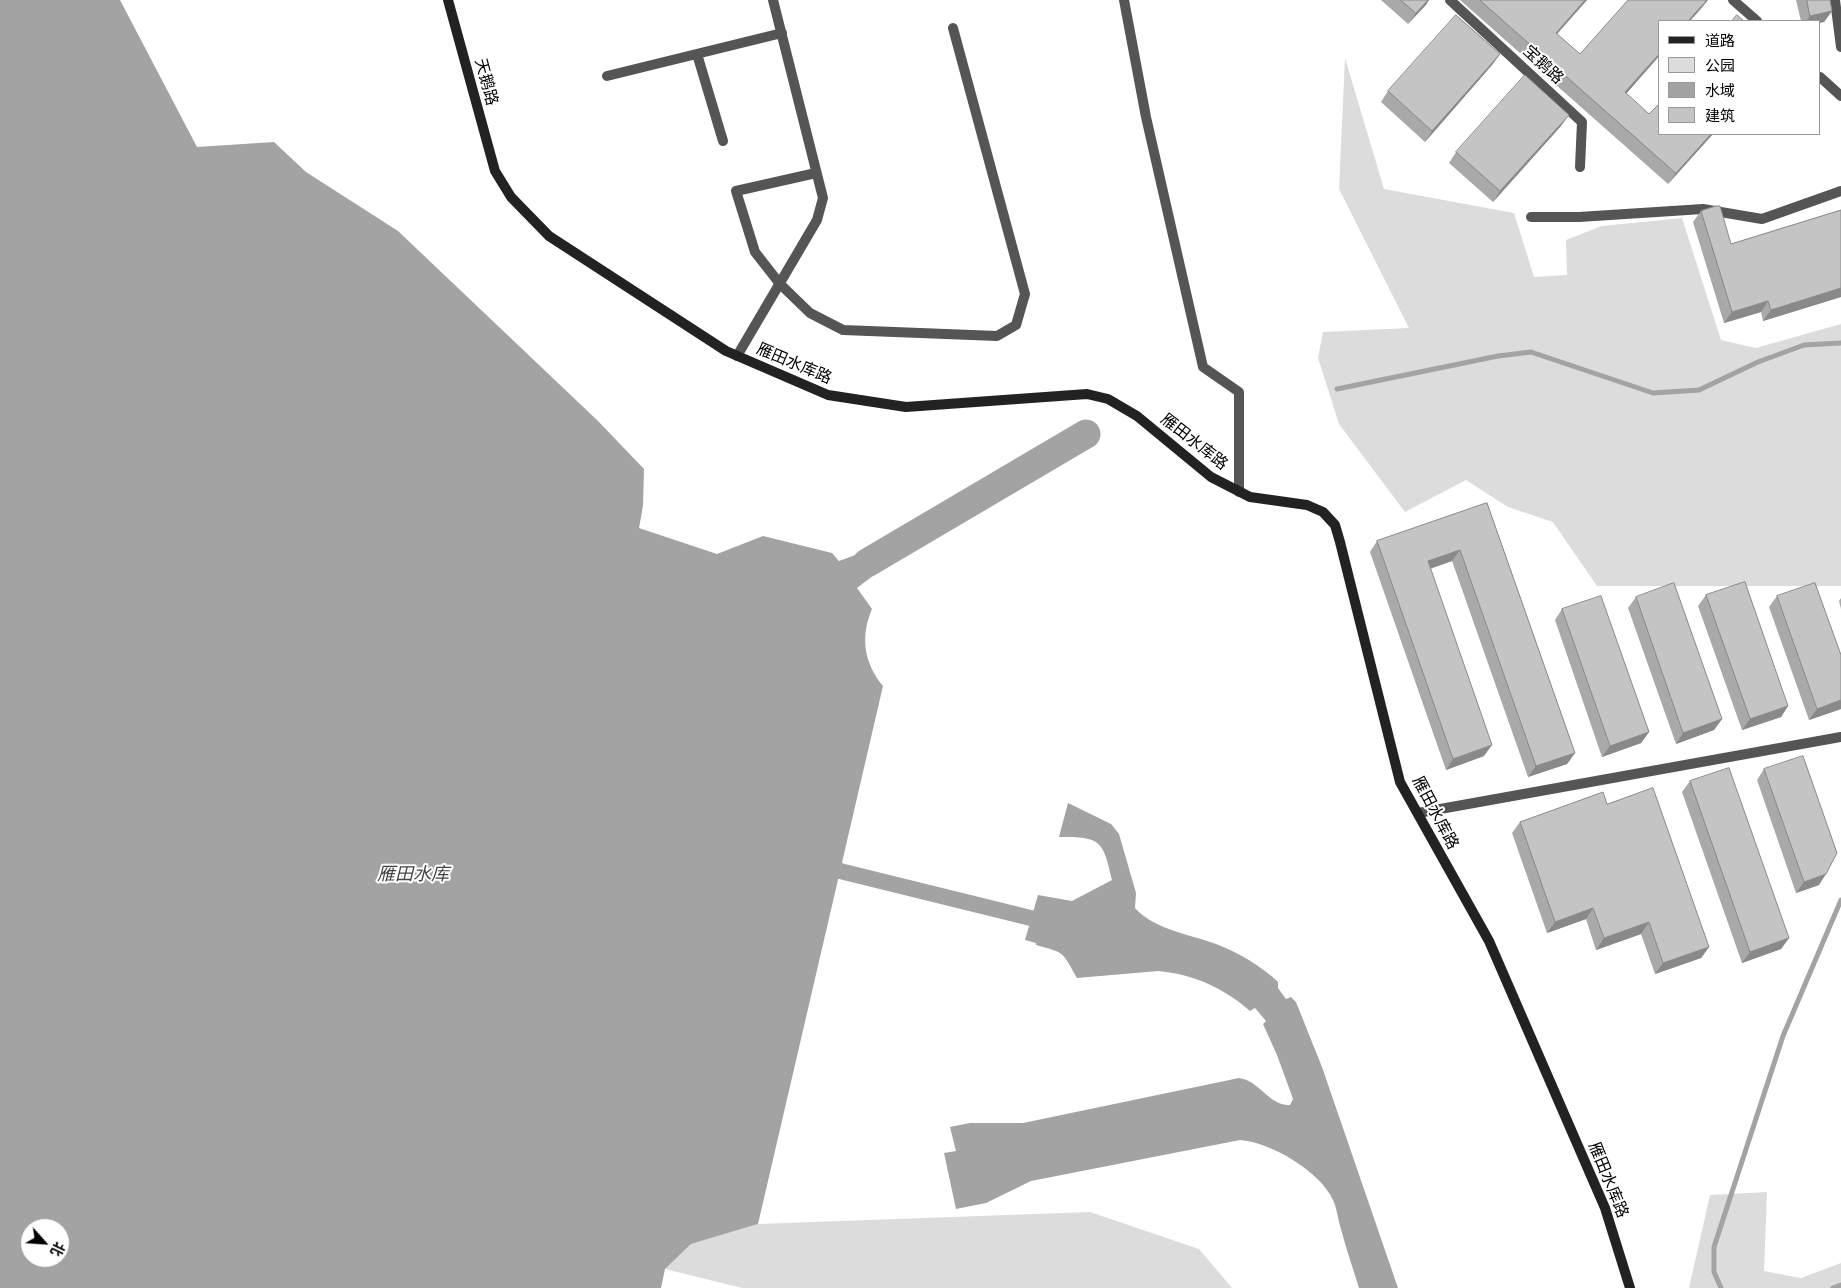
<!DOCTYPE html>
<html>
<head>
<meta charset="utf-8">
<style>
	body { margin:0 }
	#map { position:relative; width:1841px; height:1288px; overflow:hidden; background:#fff; font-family:"IBM Plex Sans","Noto Sans SC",sans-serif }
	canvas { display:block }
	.legend { position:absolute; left:1658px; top:20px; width:162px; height:115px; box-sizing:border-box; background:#fff; border:1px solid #999; margin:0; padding:6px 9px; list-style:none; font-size:15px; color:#000 }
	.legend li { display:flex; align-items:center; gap:10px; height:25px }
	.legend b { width:25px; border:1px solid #999 }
	.north { position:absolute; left:20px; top:1218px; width:50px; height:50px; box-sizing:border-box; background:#fff; border:1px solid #999; border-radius:50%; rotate:116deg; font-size:14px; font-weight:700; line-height:20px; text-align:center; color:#000 }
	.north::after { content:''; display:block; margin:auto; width:18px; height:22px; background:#000; clip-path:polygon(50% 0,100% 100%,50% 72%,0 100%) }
</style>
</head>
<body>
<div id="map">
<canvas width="1841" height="1288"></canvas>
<ul class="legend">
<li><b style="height:6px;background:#222"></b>道路</li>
<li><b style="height:14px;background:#dcdcdc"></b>公园</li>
<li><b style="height:14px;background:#a3a3a3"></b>水域</li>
<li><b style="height:14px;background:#c4c4c4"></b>建筑</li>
</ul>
<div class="north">北</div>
</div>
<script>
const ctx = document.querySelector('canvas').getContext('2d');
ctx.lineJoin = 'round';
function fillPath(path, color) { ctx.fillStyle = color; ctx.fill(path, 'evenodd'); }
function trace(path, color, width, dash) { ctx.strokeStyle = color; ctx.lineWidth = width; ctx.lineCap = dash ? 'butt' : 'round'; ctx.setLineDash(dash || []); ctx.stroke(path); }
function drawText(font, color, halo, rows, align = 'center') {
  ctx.font = font + ' "IBM Plex Sans","Noto Sans SC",sans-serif'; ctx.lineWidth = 4; ctx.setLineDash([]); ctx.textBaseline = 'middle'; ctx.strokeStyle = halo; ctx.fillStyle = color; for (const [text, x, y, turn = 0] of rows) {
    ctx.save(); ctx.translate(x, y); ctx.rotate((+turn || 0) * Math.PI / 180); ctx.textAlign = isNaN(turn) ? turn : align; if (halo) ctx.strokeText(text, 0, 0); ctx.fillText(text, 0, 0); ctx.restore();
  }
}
const green = new Path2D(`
	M1345 58 1384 189 1514 213 1534 277 1567 275 1566 240 1602 226 1682 218 1721 340 1756 348 1841 324V586H1597L1553 522 1508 507 1466 480 1405 512 1339 424 1318 358 1323 332 1409 328 1339 189Z
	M1767 1192 1764 1271 1801 1278 1841 1263V1288H1689L1710 1195Z
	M1090 1212 1199 1249 1232 1288H742L665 1269 691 1244 758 1224Z`);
const water = new Path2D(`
	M0 0H120L197 147 274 142 306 172 398 231 598 421 644 469 643 506 639 528 717 554 763 536 832 553 839 561 861 553 874 575 857 588 872 609C860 637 864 663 883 686L758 1224 691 1244 665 1269 661 1288H0ZM30 1228H60V1258H30Z
	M1068 803 1111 824 1119 834 1136 893 1135 908C1155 930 1189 934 1216 944 1239 953 1260 965 1278 982V988L1286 999 1291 997 1296 1002 1322 1067 1398 1288H1359C1353 1268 1346 1249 1341 1229 1338 1220 1337 1208 1333 1200 1320 1171 1270 1142 1240 1140L1031 1181 986 1203 956 1209 944 1153 956 1151 950 1127 970 1123H1023L1239 1078C1259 1080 1269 1106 1290 1105L1293 1099 1277 1055 1263 1024 1266 1021 1255 1008 1250 1011C1224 988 1193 974 1158 971L1077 978C1062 952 1066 953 1036 945V943L1025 940 1038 895 1072 901 1112 880C1103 840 1101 837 1059 837Z`);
const stream = new Path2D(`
	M1337 389 1498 356 1531 352 1653 393 1699 390 1758 362 1804 345 1841 343
	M1721 1288 1714 1272V1247L1783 1036 1841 900
	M1833 1288 1841 1285`);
const canal = new Path2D(`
	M822 857 840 871 1051 923`);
const river = new Path2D(`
	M867 563 1086 434`);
const lane = new Path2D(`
	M1124 0 1146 117 1203 367 1239 392V492
	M1450 0 1582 122 1580 167
	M1733 0 1757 21
	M1835 0 1841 47
	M697 54 723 141
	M607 76 782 33
	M1820 77 1841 96
	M816 173 736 191 755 252 780 284 810 313 843 330 997 336 1016 325 1025 294 953 28
	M1531 217H1579L1703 209 1762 219 1841 191
	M737 356 817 220 823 198 773 0
	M1418 813 1841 737`);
const secondary = new Path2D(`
	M448 0 495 171 511 197 549 236 726 351 828 395 906 407 1087 394 1108 399 1137 416 1211 477 1250 497 1307 505 1323 512 1335 525 1340 542 1400 782 1489 941 1605 1208 1630 1288`);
const wall = new Path2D(`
	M1381 0H1429L1408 24Z
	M1460 0H1587L1557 34 1580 54 1704 5 1626 94 1660 134H1713L1668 184Z
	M1796 0H1830L1832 11 1824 22 1801 21Z
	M1500 54 1492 65 1425 142 1381 102 1388 91Z
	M1561 126 1493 202 1449 163 1456 152Z
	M1841 210V297L1763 321 1761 312 1724 323 1693 222 1701 211 1731 244Z
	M1487 503 1575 753 1567 764 1528 777 1452 561 1430 569 1484 756 1446 770 1370 552 1377 541Z
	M1706 595 1788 706 1781 717 1742 730 1698 606Z
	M1777 596 1841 709 1809 720 1769 607Z
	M1636 597 1722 719 1714 730 1676 744 1628 608Z
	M1841 598V609L1839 601Z
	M1562 609 1649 732 1641 743 1602 757 1555 620Z
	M1764 769 1819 885 1796 893 1757 780Z
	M1690 781 1789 938 1781 949 1742 963 1682 792Z
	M1607 804 1709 947 1701 958 1655 974 1641 934 1596 950 1586 919 1547 933 1512 833 1520 822Z`);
const shadedWall = new Path2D(`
	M1428 0H1429L1426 5 1408 24 1416 13Z
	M1585 0H1587L1548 44 1556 33Z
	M1707 0H1708L1704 5 1690 21H1688Z
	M1832 11 1824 22 1820 23V21H1806L1810 16Z
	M1660 53V55L1617 104 1625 92Z
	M1500 54 1492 65 1425 142 1432 131Z
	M1569 115 1561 126 1493 202 1500 191Z
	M1711 134H1713L1668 184 1676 173Z
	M1841 288V297L1763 321 1771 310Z
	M1768 301 1761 312 1724 323 1732 312Z
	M1460 550 1452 561 1420 572 1428 561Z
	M1841 700V709L1809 720 1817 709Z
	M1788 706 1781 717 1742 730 1750 719Z
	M1722 719 1714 730 1676 744 1683 733Z
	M1649 732 1641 743 1602 757 1610 746Z
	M1492 745 1484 756 1446 770 1453 759Z
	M1575 753 1567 764 1528 777 1536 766Z
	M1826 874 1819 885 1796 893 1804 882Z
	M1593 908 1586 919 1547 933 1555 922Z
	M1649 922 1641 934 1596 950 1604 938Z
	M1789 938 1781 949 1742 963 1750 952Z
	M1709 947 1701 958 1655 974 1663 963Z`);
const building = new Path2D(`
	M1401 0H1428L1416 13Z
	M1480 0H1585L1556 33 1580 54 1628 0H1707L1688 21H1660V53L1625 92 1649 114 1660 103V134H1711L1676 173Z
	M1807 0H1830L1832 11 1810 16Z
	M1456 15 1500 54 1432 131 1388 91Z
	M1737 15 1744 21H1732Z
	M1525 75 1569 115 1500 191 1456 152Z
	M1716 206H1720L1731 244 1841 210V288L1771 310 1768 301 1732 312 1701 211Z
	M1487 503 1575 753 1536 766 1460 550 1428 561 1492 745 1453 759 1377 541Z
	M1745 582 1788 706 1750 719 1706 595Z
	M1674 583 1722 719 1683 733 1636 597Z
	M1815 583 1841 655V700L1817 709 1777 596Z
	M1601 596 1649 732 1610 746 1562 609Z
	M1803 756 1837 853 1826 874 1804 882 1764 769Z
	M1729 768 1789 938 1750 952 1690 781Z
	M1653 788 1709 947 1663 963 1649 922 1604 938 1593 908 1555 922 1520 822 1603 792 1607 804Z`);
const streetNames = [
	["宝鹅路",1543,65,43],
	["天鹅路",486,82,75],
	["雁田水库路",794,364,23],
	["雁田水库路",1194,442,38],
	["雁田水库路",1435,813,62],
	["雁田水库路",1608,1180,68]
];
const waterNames = [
	["雁田水库",413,875]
];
fillPath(green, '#dcdcdc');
fillPath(water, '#a3a3a3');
trace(stream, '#a3a3a3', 5);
trace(canal, '#a3a3a3', 16);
trace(river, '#a3a3a3', 29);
trace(lane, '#555', 10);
trace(secondary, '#222', 10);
fillPath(wall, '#a9a9a9');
fillPath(shadedWall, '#898989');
fillPath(building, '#c4c4c4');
trace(building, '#898989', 1);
drawText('16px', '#000', '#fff', streetNames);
drawText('italic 18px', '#444', '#fff', waterNames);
</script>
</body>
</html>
